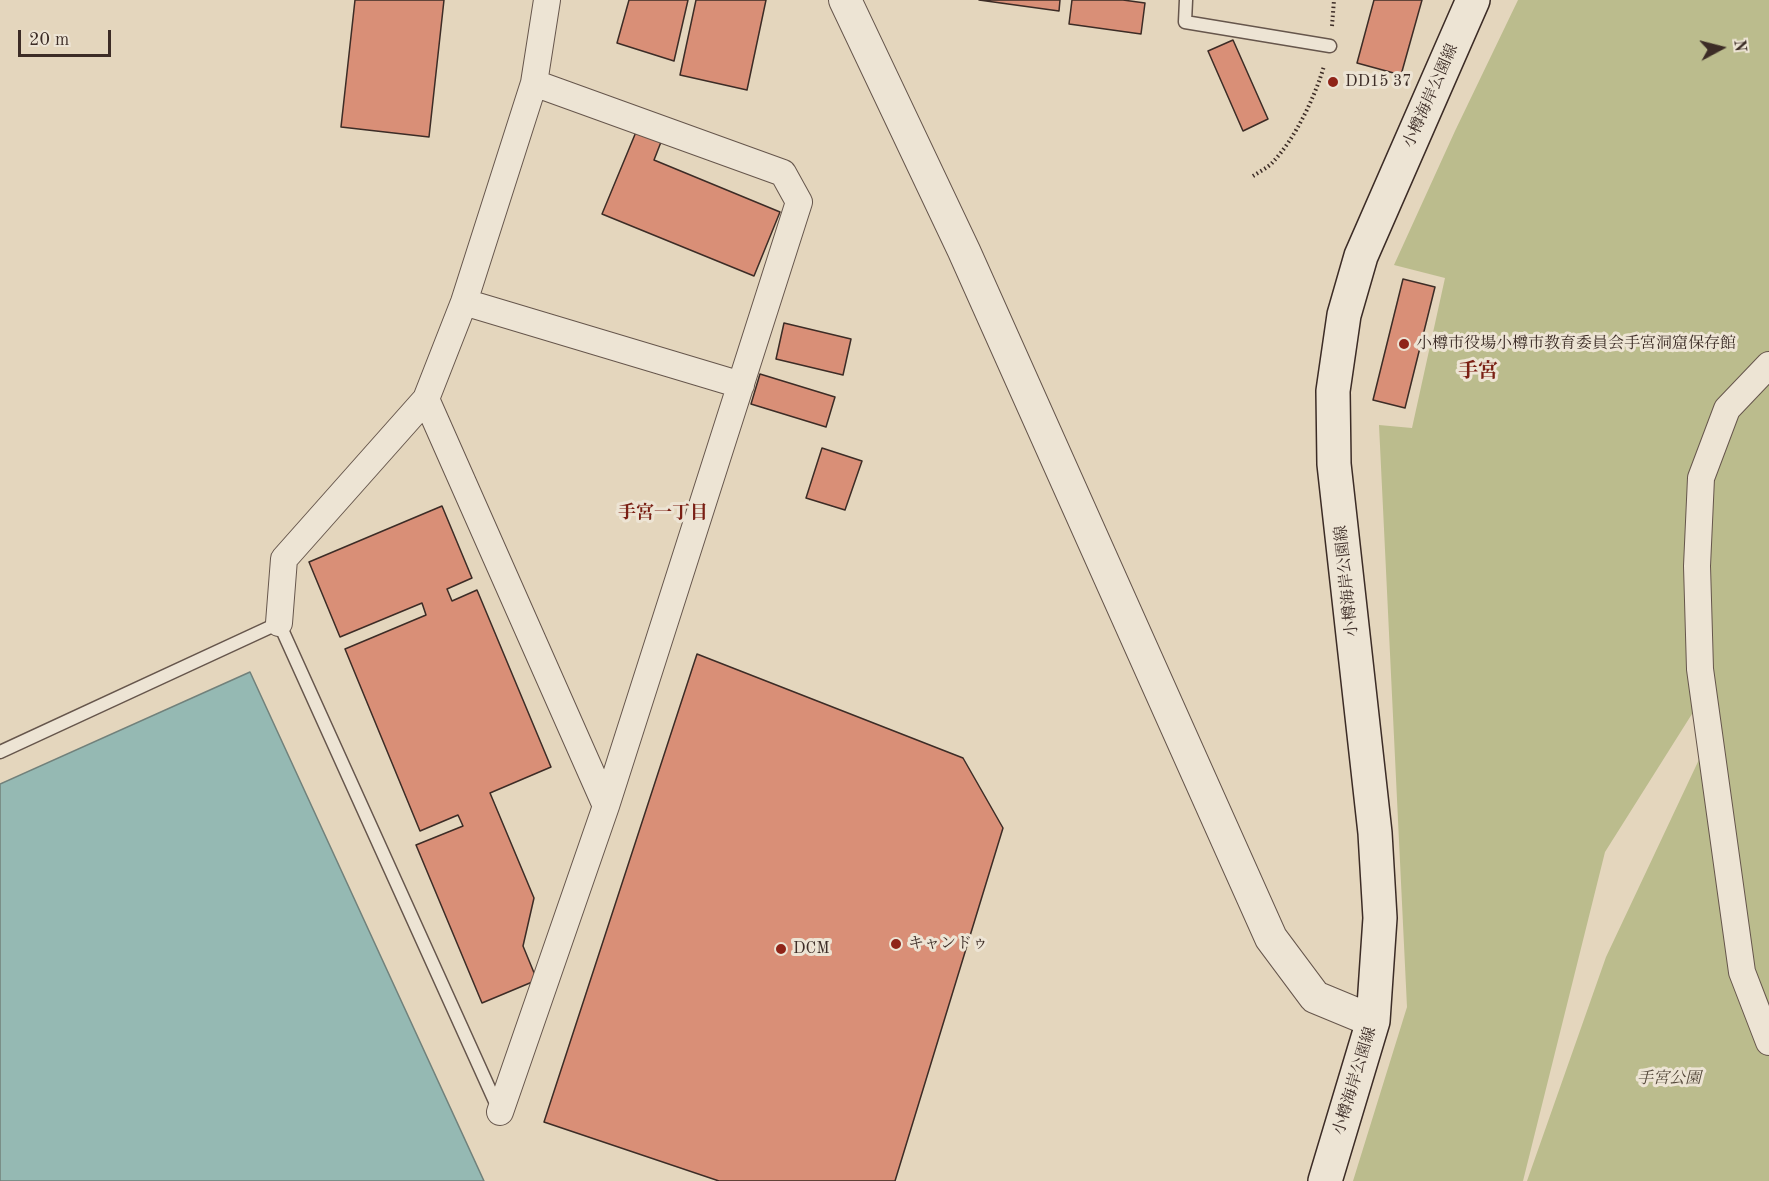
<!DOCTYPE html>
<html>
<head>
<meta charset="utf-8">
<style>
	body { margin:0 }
	#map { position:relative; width:1769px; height:1181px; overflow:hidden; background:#e4d6bd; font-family:"Old Standard TT",serif }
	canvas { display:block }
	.north { position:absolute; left:1691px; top:18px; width:60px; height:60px; -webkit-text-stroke:4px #ede4d4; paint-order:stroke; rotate:83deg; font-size:16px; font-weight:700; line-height:24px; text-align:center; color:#3c2c26 }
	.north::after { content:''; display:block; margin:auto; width:21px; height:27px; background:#3c2c26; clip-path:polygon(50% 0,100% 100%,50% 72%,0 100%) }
	.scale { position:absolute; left:18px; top:30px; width:93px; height:27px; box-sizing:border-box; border:3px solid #3c2c26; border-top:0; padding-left:8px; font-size:18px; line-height:21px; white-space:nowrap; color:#3c2c26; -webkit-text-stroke:4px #ede4d4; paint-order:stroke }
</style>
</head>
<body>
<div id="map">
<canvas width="1769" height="1181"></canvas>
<div class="north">N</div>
<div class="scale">20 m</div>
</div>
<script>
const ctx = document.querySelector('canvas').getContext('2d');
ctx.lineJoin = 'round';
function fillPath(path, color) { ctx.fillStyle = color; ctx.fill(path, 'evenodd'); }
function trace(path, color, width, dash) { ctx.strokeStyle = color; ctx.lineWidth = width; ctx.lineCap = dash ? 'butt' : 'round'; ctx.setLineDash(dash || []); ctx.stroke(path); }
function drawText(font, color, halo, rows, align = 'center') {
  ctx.font = font + ' "Old Standard TT","Noto Serif JP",serif'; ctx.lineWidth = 6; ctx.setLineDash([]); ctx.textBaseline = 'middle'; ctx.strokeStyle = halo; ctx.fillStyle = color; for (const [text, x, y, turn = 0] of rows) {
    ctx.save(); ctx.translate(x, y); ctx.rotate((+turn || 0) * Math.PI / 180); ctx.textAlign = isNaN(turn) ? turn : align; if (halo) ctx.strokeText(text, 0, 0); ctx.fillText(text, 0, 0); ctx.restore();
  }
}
const green = new Path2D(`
	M1518 0H1769V1181H1527L1606 957 1720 715 1714 679 1605 852 1523 1181H1353L1407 1007 1379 425 1412 428 1445 278 1394 265 1455 131Z`);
const water = new Path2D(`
	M250 672 484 1181H0V784Z`);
const building = new Path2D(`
	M355 0H444L429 137 341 127Z
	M629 0H688L674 61 617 43Z
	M696 0H766L747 90 680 75Z
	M979 0H1060L1059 11Z
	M1072 0H1123L1145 3 1141 34 1069 24Z
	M1374 0H1422L1401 75 1357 63Z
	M1233 40 1268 119 1243 131 1208 51Z
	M636 132 661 142 654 160 780 212 754 276 602 214Z
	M1403 279 1435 287 1405 408 1373 400Z
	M784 323 851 339 843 375 776 359Z
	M760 374 835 397 826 427 751 404Z
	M822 448 862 461 845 510 806 498Z
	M442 506 472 578 447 589 452 601 477 590 551 767 490 793 534 898 523 946 537 980 482 1003 416 845 463 826 458 815 420 831 345 649 426 615 422 603 340 637 309 562Z
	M697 654 963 758 1003 828 895 1181H719L544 1122Z`);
const path = new Path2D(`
	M1332 26 1334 0
	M1253 176C1259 172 1267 168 1272 163 1295 139 1315 97 1324 66`);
const service = new Path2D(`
	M1186 0 1185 22 1330 46
	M0 752 279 623 498 1108`);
const minor = new Path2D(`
	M464 302 741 385
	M1769 365 1727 409 1701 478 1697 566 1700 669 1742 972 1769 1042
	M426 399 606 806
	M279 623 284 559 426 399 464 302 534 83 547 0
	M500 1112 606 806 799 202 783 173 534 83`);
const tertiary = new Path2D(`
	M845 0 964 251 1271 938 1315 997 1373 1021`);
const secondary = new Path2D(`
	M1325 1181 1373 1021 1380 918 1375 833 1334 464 1333 391 1344 315 1361 256 1473 0`);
const markers = [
	[1333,82,6,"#8f2418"],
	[1404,344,6,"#8f2418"],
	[896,944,6,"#8f2418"],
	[781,949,6,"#8f2418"]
];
const poiNames = [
	["DD15 37",1345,82],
	["小樽市役場小樽市教育委員会手宮洞窟保存館",1416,344],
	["キャンドゥ",908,944],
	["DCM",793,949]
];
const streetNames = [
	["小樽海岸公園線",1431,96,-66],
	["小樽海岸公園線",1347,581,-96],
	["小樽海岸公園線",1355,1081,-73]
];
const parkNames = [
	["手宮公園",1669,1079]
];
const neighbourhoodNames = [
	["手宮一丁目",663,513]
];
const quarterNames = [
	["手宮",1478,372]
];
fillPath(green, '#bbbc8d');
fillPath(water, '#95b9b3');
trace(water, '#71817b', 1.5);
fillPath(building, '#d98f77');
trace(building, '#3c2c26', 1.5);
trace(service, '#66564c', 15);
trace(minor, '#66564c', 28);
trace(tertiary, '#66564c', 34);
trace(secondary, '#3c2c26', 36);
trace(path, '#3c2c26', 4, [1.5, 3]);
trace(service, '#ede4d4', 12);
trace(minor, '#ede4d4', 26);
trace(tertiary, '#ede4d4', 32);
trace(secondary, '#ede4d4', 33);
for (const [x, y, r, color] of markers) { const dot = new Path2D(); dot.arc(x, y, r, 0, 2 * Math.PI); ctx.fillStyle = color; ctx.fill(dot); trace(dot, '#ede4d4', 2); }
drawText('16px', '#3c2c26', '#ede4d4', poiNames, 'left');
drawText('16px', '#3c2c26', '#ede4d4', streetNames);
drawText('italic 16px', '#55493b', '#ede4d4', parkNames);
drawText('bold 18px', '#7a1f14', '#ede4d4', neighbourhoodNames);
drawText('bold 20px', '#7a1f14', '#ede4d4', quarterNames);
</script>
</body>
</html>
